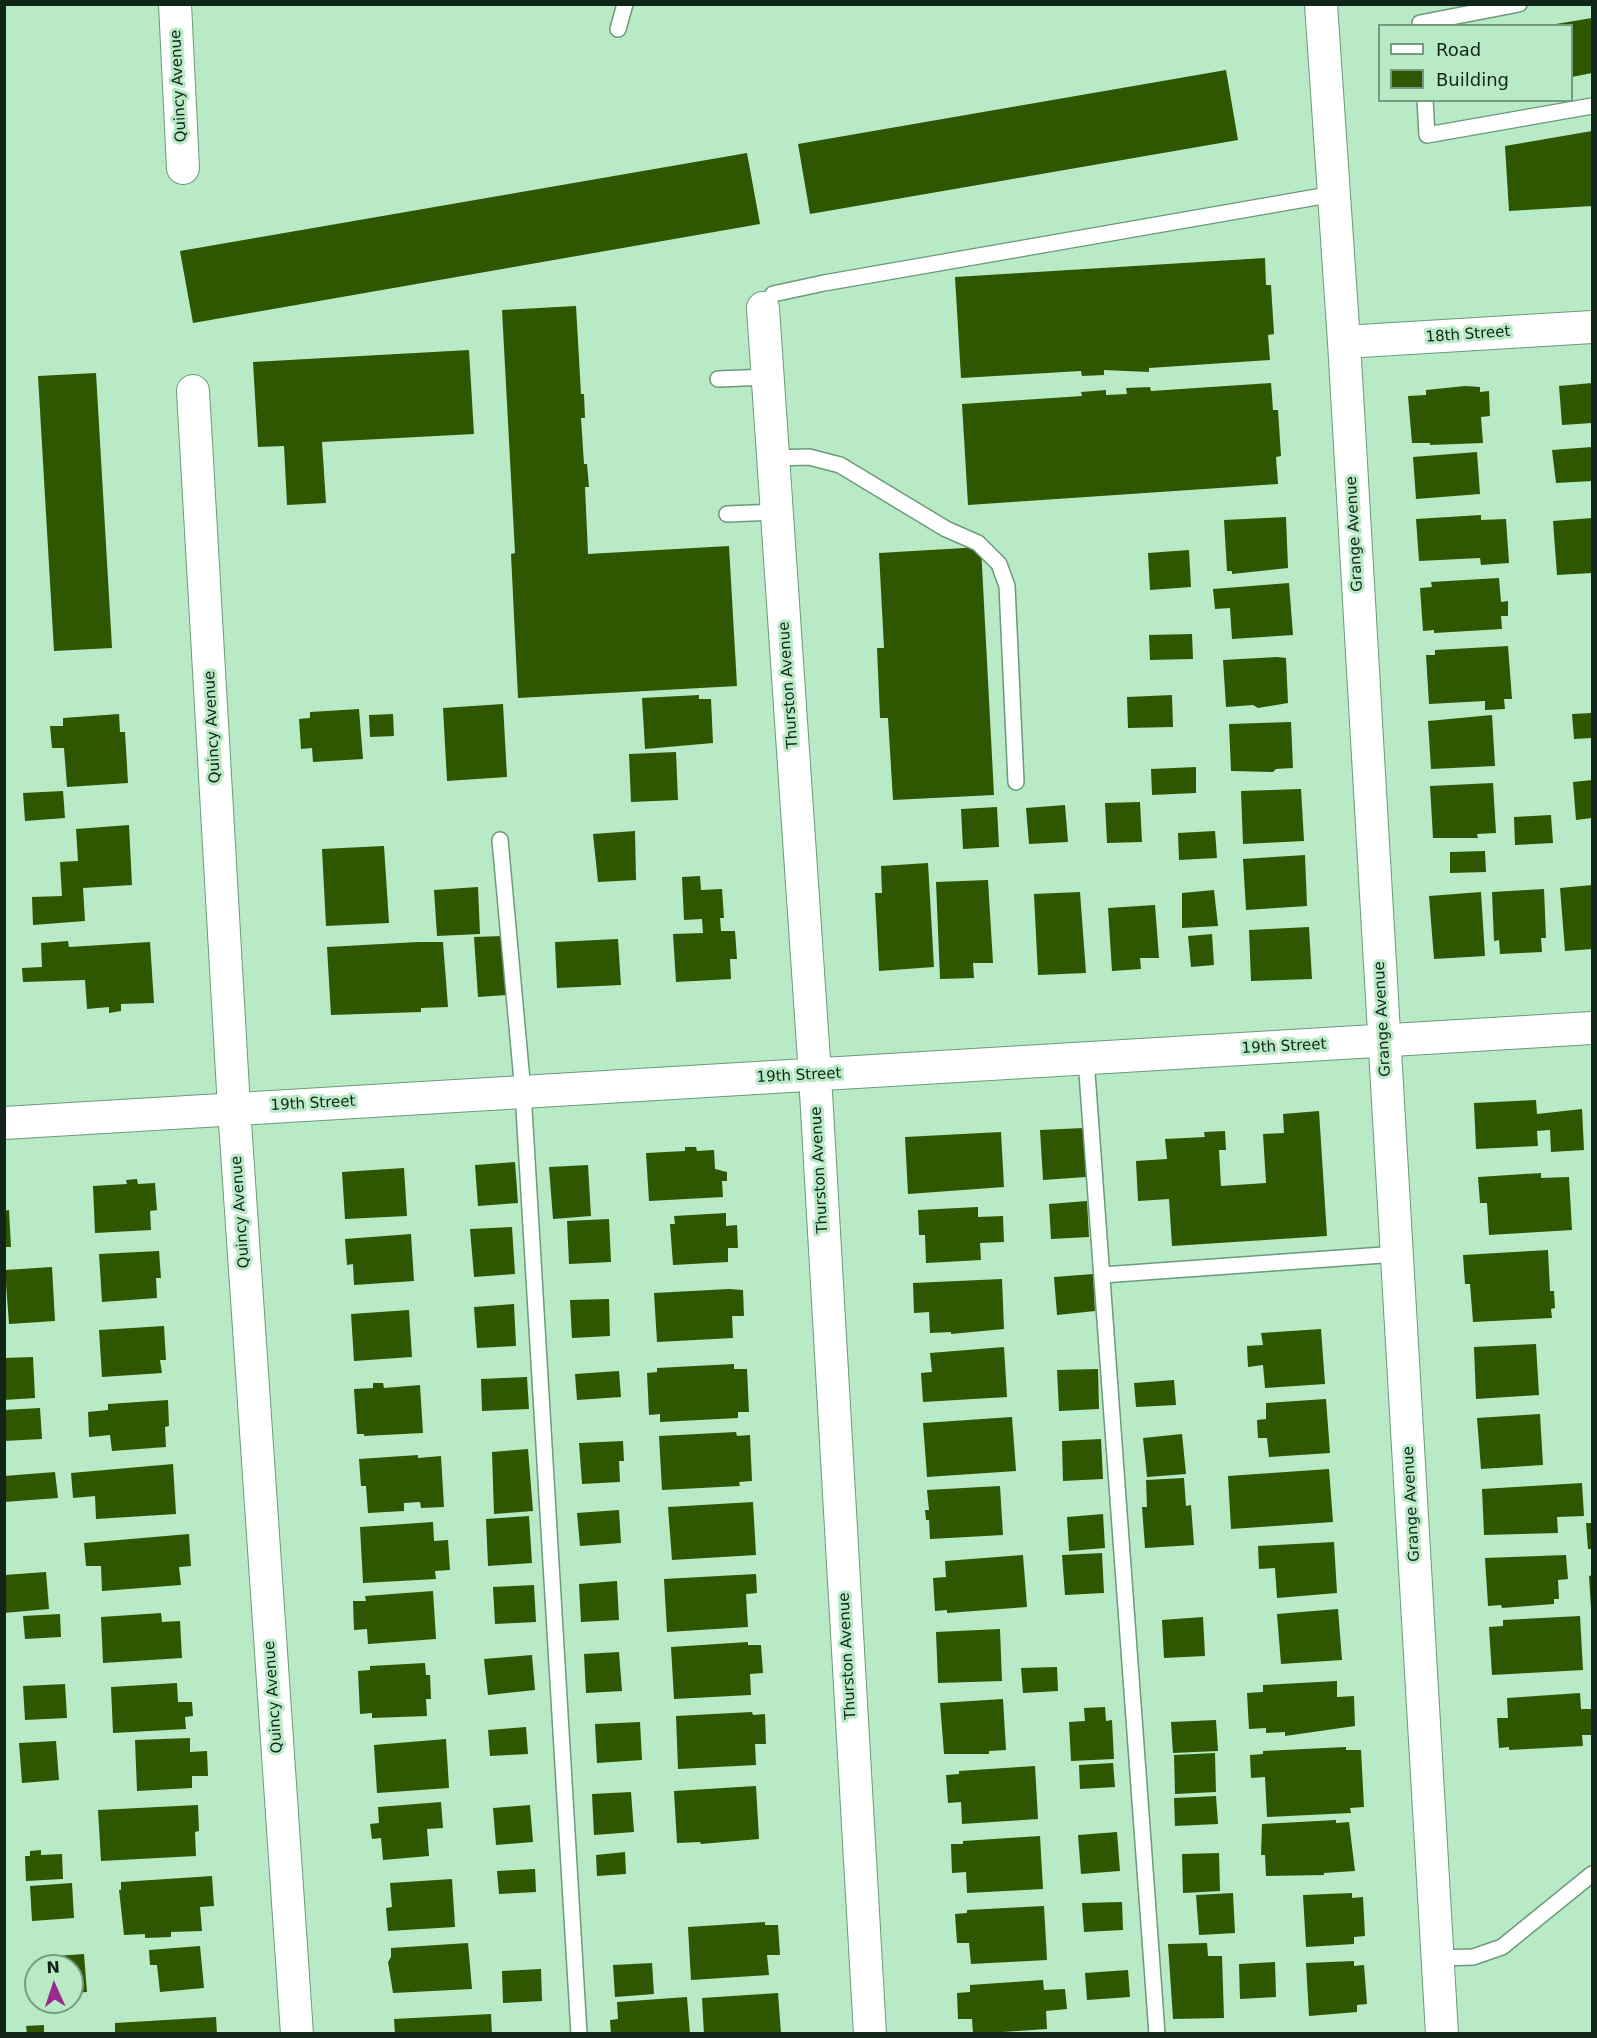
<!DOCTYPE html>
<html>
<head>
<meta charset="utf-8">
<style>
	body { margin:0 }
	#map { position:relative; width:1597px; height:2038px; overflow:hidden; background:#b8eac6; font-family:"DejaVu Sans",sans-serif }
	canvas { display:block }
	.frame { position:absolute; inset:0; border:6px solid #112518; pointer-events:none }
	.legend { position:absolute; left:1378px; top:24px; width:195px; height:78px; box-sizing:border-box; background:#b8eac6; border:2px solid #759b80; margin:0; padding:8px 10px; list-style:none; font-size:18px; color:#112518 }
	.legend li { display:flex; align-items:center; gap:12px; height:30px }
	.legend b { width:30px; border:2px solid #759b80 }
	.north { position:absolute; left:24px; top:1954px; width:60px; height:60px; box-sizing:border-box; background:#b8eac6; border:2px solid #759b80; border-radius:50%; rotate:357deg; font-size:16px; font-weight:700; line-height:24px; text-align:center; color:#112518 }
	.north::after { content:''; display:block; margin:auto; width:21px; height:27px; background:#982a8a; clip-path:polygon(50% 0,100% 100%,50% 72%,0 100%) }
</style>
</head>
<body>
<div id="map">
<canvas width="1597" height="2038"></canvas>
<div class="frame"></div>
<ul class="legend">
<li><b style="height:8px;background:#fff"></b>Road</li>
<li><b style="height:16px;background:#2f5702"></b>Building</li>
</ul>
<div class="north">N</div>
</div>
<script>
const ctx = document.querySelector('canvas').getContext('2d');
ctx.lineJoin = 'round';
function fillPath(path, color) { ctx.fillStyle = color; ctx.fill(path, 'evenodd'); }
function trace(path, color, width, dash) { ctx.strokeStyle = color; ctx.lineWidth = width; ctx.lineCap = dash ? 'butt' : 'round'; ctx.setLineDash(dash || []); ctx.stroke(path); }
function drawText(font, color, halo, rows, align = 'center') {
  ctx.font = font + ' "DejaVu Sans",sans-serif'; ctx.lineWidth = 6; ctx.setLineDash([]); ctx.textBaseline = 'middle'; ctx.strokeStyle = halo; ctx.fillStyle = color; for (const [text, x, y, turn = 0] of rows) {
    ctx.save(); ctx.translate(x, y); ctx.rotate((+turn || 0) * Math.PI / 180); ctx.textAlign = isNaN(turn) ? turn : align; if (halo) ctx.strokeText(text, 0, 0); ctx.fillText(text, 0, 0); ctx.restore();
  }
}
const building = new Path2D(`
	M1592 18V73L1572 77V26L1556 24Z
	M1226 70 1238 140 810 214 798 144Z
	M1592 131V206L1509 211 1505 146Z
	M747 153 760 224 193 323 180 251Z
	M1265 258 1266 285H1271L1274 334 1268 335 1270 360 1149 368V372L1104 370V375L1082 376 1081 371 961 378 955 277Z
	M576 306 581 394H584L585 418H581L584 464H587L589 487H585L588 554 729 546 737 686 518 698 511 554 515 553 502 310Z
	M469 350 474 434 322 442 326 503 287 505 284 446 258 447 253 362Z
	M96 373 112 648 54 651 38 376Z
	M1271 383 1273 410H1278L1281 456 1276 457 1278 484 968 505 962 404 1082 396 1081 392 1106 390V395L1127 394 1126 388 1150 387 1151 391Z
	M1592 383V423L1562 425 1559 386Z
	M1465 386 1480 387V392L1489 391 1490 416 1481 417 1483 443 1430 445V443H1412L1408 396 1426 395V390Z
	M1592 447V481L1556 483 1552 450Z
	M1477 452 1480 494 1416 499 1413 457Z
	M1481 515V520L1506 519 1509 563 1481 565 1480 558 1419 561 1416 519Z
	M1286 517 1288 568 1232 574V571H1227L1224 520Z
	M1592 518V573L1557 575 1553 521Z
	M981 547 994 795 893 800 888 718H880L877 648H884L879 553Z
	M1189 550 1191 587 1150 590 1148 553Z
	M1499 578 1501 602 1508 601V616H1501L1502 629 1434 633V630L1423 631 1420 588 1432 587 1431 582Z
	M1289 583 1293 635 1232 639 1230 608 1215 609 1213 589Z
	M1192 634 1193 659 1150 660 1149 635Z
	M1508 646 1512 699H1504L1505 709 1485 710V701L1429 704 1426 655H1435V650Z
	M1277 657 1286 658 1288 703 1258 708 1253 705 1226 707 1223 660Z
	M699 695V699H711L713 743 645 749 642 698Z
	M1172 695 1173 727 1128 728 1127 697Z
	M503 704 507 777 447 781 443 708Z
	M359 709 363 759 313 762 312 748 301 749 299 719 310 718V712Z
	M1592 713V738L1574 739 1572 714Z
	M119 714 120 732H125L128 783 67 787 64 748H52L50 726H63V718Z
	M393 714 394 736 370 737 369 715Z
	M1492 715 1495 766 1431 769 1428 721Z
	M1291 722 1293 768 1276 769 1273 772 1231 771 1229 724Z
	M676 752 678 800 631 802 629 754Z
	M1196 767V793L1152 795 1151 769Z
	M1592 780V818L1576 820 1573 782Z
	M1493 783 1496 833 1477 834 1478 838H1433L1430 786Z
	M1301 789 1304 841 1243 844 1241 791Z
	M63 791 65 818 25 821 23 793Z
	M1140 802 1142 842 1107 843 1105 803Z
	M1065 805 1068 842 1029 844 1026 808Z
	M997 807 999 847 963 849 961 809Z
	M1551 815 1553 843 1515 845 1514 817Z
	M129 825 132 885 83 888 85 921 33 925 32 897 62 896 60 862 78 861 76 829Z
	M635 831 636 880 598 882 593 834Z
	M1215 831 1217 858 1179 860 1178 833Z
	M384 846 389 923 326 926 322 849Z
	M1485 851 1486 872 1450 873V852Z
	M1305 855 1307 906 1246 910 1243 859Z
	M928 863 934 967 879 971 875 893H882L881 866Z
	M700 876 701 890 722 889 724 918H720L721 931H735L737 959H730L731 979 676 982 673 934 703 933 702 919 684 920 682 877Z
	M988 880 993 963H973L974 978 940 979 936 882Z
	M1592 885V949L1565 951 1560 888Z
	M478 887 480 934 437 936 434 890Z
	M1544 889 1546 938H1541L1542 952 1500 954 1499 940 1494 941 1492 892Z
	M1214 890 1218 926 1182 928V893Z
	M1080 892 1086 973 1038 975 1034 894Z
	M1481 892 1485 956 1434 959 1429 896Z
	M1155 905 1159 958H1140L1141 969 1112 971 1108 908Z
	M1309 927 1312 979 1251 981 1249 930Z
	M1212 934 1214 965 1191 967 1188 936Z
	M503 936 507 995 478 997 474 937Z
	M618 939 621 985 557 988 555 942Z
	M68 941 69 947 150 942 154 1003 121 1004V1011L109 1013V1007L87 1009 85 980 23 982 22 968 42 967 41 943Z
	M418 942H443L448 1007 421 1008V1012L331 1015 327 947Z
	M1536 1100 1537 1114 1582 1109 1584 1150 1551 1152 1550 1130 1537 1131 1538 1146 1476 1149 1474 1103Z
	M1319 1111 1327 1236 1172 1246 1169 1199 1138 1201 1136 1161 1167 1159 1165 1139 1205 1137 1204 1132 1225 1131 1226 1150H1219L1221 1186 1266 1183 1263 1134 1284 1133 1283 1114Z
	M1084 1128 1086 1177 1043 1180 1040 1130Z
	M1001 1132 1004 1187 908 1194 905 1137Z
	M685 1147H696L697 1151 714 1150 715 1169 727 1172V1181H722L723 1197 649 1201 646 1153 685 1151Z
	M515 1162 518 1203 478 1206 475 1165Z
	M588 1165 591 1216 553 1219 549 1167Z
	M404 1168 407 1216 345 1219 342 1172Z
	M1541 1173V1178L1569 1177 1572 1230 1489 1235 1487 1203H1480L1478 1177Z
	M137 1179 138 1184 155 1183 157 1210 150 1211 151 1230 95 1233 93 1186 127 1184 126 1180Z
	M1087 1201 1089 1237 1051 1239 1049 1204Z
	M978 1207V1217L1003 1216 1004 1242 980 1243 981 1260 926 1263 925 1235H919L918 1210Z
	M9 1210 11 1247H4V1211Z
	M726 1213V1226L737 1225 738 1248H728V1262L673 1265 670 1224H675L674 1216Z
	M609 1219 611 1262 569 1264 567 1221Z
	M512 1227 515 1274 474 1277 470 1229Z
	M411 1234 414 1281 354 1285 353 1264 347 1265 345 1239Z
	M1548 1250 1550 1291H1554L1555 1308 1551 1309 1552 1318 1473 1322 1470 1284H1465L1463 1255Z
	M159 1251 161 1278H156L157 1298 102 1302 99 1254Z
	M52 1267 55 1321 9 1324 5 1270Z
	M1093 1274 1095 1311 1057 1315 1054 1277Z
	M1002 1279 1004 1329 951 1334V1332L930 1333 929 1312 914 1313 913 1283Z
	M729 1289 743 1290 744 1316H732L733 1338 657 1342 654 1293Z
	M609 1299 610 1336 572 1338 570 1300Z
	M514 1304 516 1346 477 1348 474 1307Z
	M409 1310 412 1357 354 1361 351 1314Z
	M164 1326 166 1360H160L162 1373 102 1377 99 1330Z
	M1321 1329 1325 1384 1265 1388 1263 1365 1248 1367 1247 1346 1263 1345 1261 1333Z
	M1536 1344 1539 1395 1476 1399 1474 1347Z
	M1004 1347 1007 1397 923 1402 921 1373 932 1372 930 1353Z
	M33 1357 35 1398 4 1400V1358Z
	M734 1364V1369H747L749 1412H738V1418L660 1422V1414L649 1415 647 1373 657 1372V1368Z
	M1098 1369 1099 1409 1059 1411 1057 1370Z
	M619 1371 621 1397 577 1400 575 1374Z
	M527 1377 529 1409 482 1411 481 1379Z
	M1174 1380 1176 1405 1136 1407 1134 1383Z
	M373 1383H383L384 1388 420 1385 423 1433 364 1436V1434H357L354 1389 373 1388Z
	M1326 1399 1330 1453 1269 1457 1267 1438H1258L1257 1420 1266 1419V1403Z
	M168 1400 169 1426 165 1427 166 1447 112 1451 110 1435 89 1437 88 1412 108 1410V1404Z
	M40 1408 42 1439 4 1441V1410Z
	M1540 1414 1543 1465 1481 1469 1477 1418Z
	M1012 1417 1016 1471 927 1477 923 1423Z
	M736 1432 737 1436 750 1435 752 1481 739 1482 740 1486 662 1490 659 1436Z
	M1182 1434 1186 1474 1147 1477 1143 1438Z
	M1101 1439 1103 1479 1063 1481 1062 1441Z
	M623 1441 624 1461H619L620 1482 582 1484 579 1443Z
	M528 1449 533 1511 494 1514 492 1452Z
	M418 1455V1458L441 1456 444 1507 421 1508 420 1502 404 1503V1511L368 1513 366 1486H361L359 1459Z
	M173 1464 176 1514 96 1519 95 1496 73 1498 71 1473Z
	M1329 1469 1333 1522 1231 1529 1228 1476Z
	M55 1472 58 1498 4 1502V1476Z
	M1184 1478 1186 1506 1191 1505 1194 1545 1145 1548 1142 1507H1147L1146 1480Z
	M1582 1483 1584 1516 1557 1517 1558 1533 1484 1535 1482 1489Z
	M1000 1486 1003 1535 930 1539 929 1520H926L925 1510H929L927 1490Z
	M753 1502 756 1555 672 1560 668 1507Z
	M619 1510 621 1543 580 1546 577 1513Z
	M1103 1514 1105 1548 1069 1551 1067 1517Z
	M529 1516 532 1563 488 1566 486 1519Z
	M433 1522 434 1541 448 1540 450 1570 435 1571 436 1579 363 1583 360 1527Z
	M1586 1523H1592V1549H1588Z
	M189 1534 191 1566 179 1567 181 1585 102 1591 101 1566H86L84 1543Z
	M1334 1542 1337 1593 1277 1598 1275 1568 1259 1569 1258 1546Z
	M1102 1553 1104 1593 1065 1595 1062 1555Z
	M1023 1555 1027 1607 947 1613V1610L935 1611 933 1578 946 1577 945 1561Z
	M1566 1555 1568 1579 1558 1580 1559 1599H1554V1604L1502 1608 1501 1605 1488 1606 1485 1558Z
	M46 1572 49 1609 4 1613V1575Z
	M756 1574 757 1593 746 1594 748 1627 667 1632 664 1579Z
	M1592 1575V1608H1591L1589 1576Z
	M617 1581 619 1620 581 1622 579 1584Z
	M534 1585 536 1622 495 1624 493 1587Z
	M433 1591 436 1639 368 1644 367 1629 354 1630 353 1601H366L365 1596Z
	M1338 1609 1342 1660 1281 1664 1277 1614Z
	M161 1613 162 1622 180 1621 182 1658 103 1663 101 1617Z
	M60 1614 61 1637 25 1639 23 1616Z
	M1580 1616 1583 1670 1492 1675 1489 1627 1503 1626V1620Z
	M1203 1617 1205 1656 1164 1658 1162 1620Z
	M1000 1629 1002 1681 938 1683 936 1632Z
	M748 1642V1645H761L763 1673 750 1674 751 1695 674 1699 671 1647Z
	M619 1652 622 1691 586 1693 584 1654Z
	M532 1655 535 1690 488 1695 484 1659Z
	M425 1663 426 1675H430L431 1699H426L427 1716 372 1718V1713L360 1714 358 1671 370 1670V1666Z
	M1057 1667 1058 1691 1023 1693 1021 1668Z
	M1337 1681V1697L1354 1696 1355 1726 1285 1736V1732L1266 1733V1728L1249 1729 1247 1693 1263 1692V1685Z
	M177 1683 178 1702H192L193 1716 185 1717 186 1729 113 1733 111 1687Z
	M65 1684 67 1718 25 1720 23 1686Z
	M1580 1693 1581 1709H1592V1735H1582L1583 1746 1509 1750V1747L1499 1748 1497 1718H1508L1507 1698Z
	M1003 1699 1006 1750 989 1751V1754H944L940 1703Z
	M1105 1707 1106 1721 1112 1720 1114 1759 1071 1761 1069 1722 1085 1721 1084 1708Z
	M752 1712 753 1715 765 1714 766 1744H755L756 1765 678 1769 676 1716Z
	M1216 1720 1218 1751 1173 1753 1171 1722Z
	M640 1722 642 1760 597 1763 595 1724Z
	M526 1727 528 1754 490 1756 488 1730Z
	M190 1738V1752L207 1751 208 1776H192V1788L137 1791 135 1740Z
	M446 1739 449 1788 377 1793 374 1745Z
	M56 1741 59 1780 22 1783 19 1743Z
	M1346 1747V1750H1361L1364 1807 1350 1808 1351 1813 1267 1817 1265 1777 1251 1778 1250 1755 1263 1754V1751Z
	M1215 1753 1216 1792 1175 1794 1174 1755Z
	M1113 1763 1115 1787 1080 1789 1079 1765Z
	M1035 1766 1038 1819 962 1824 961 1802 948 1803 946 1775 959 1774V1771Z
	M756 1786 759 1839 701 1844 700 1842 677 1843 674 1791Z
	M631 1792 634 1832 594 1835 592 1794Z
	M1216 1796 1218 1824 1175 1826 1174 1798Z
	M441 1802 443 1828 427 1829 429 1856 383 1860 381 1838 372 1839 370 1824 379 1823 378 1807Z
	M198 1805 199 1831 195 1832 196 1856 101 1861 98 1810Z
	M530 1805 533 1842 496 1845 493 1808Z
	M1336 1820V1823L1349 1822 1355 1871 1324 1873V1875L1266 1876 1265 1855H1261L1262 1824Z
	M1117 1832 1120 1871 1081 1874 1078 1835Z
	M1040 1836 1043 1889 967 1893 966 1872 952 1873 951 1844H963V1841Z
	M41 1850V1855L62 1854 63 1879 26 1881 25 1856H30V1851Z
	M625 1852 626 1874 597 1876 596 1855Z
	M1219 1853 1220 1891 1183 1893 1182 1854Z
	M535 1869 536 1892 499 1894 497 1871Z
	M212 1876 214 1906 200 1907 202 1931 171 1932V1937L145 1938V1934L124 1935 119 1890H121V1882Z
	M452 1879 455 1927 388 1931 386 1908 392 1907 390 1883Z
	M72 1883 74 1918 32 1921 30 1886Z
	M1233 1893 1235 1933 1199 1935 1196 1895Z
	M1352 1893V1898L1363 1897 1365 1936 1354 1937V1944L1306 1947 1303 1895Z
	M1122 1902 1123 1930 1084 1932 1082 1903Z
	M1044 1906 1047 1960 971 1964 969 1943H957L955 1914 967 1913V1910Z
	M765 1922V1925H778L780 1955H767L769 1975 691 1980 688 1927Z
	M468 1943 472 1989 393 1993 388 1962 391 1957V1948Z
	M1207 1943 1208 1956H1222L1224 2018 1173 2019 1168 1944Z
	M200 1946 204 1988 160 1992 157 1965H150L149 1950Z
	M84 1954 87 1992 72 1993V1966H41L40 1957Z
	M1354 1961V1966L1364 1965 1367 2004 1357 2005V2012L1309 2016 1306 1963Z
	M1275 1962 1276 1997 1240 1999 1239 1964Z
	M652 1963 654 1994 615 1997 613 1965Z
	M541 1969 542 2001 503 2003 502 1971Z
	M1128 1970 1130 1997 1087 2000 1085 1973Z
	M1043 1980 1044 1990 1065 1989 1067 2009 1046 2011 1047 2029 973 2034 972 2019H958L957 1993 970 1992V1985Z
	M778 1993 781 2034H704L702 1998Z
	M687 1997 690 2034H611L610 2020 618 2019 617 2002Z
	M491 2014 492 2034H395L394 2019Z
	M216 2017 217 2034H115V2023Z
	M44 2025V2034H27L26 2026Z`);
const service = new Path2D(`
	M1420 26V23L1519 4
	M618 29 625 4
	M1425 100 1427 135 1592 106
	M763 308 773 294 824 283 1334 194
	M718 379 768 377
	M773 458 809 457 840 465 946 529 978 543 999 564 1007 586 1016 782
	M727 514 777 512
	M500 840 523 1092 579 2034
	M1086 1059 1157 2034
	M1102 1275 1397 1254
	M1438 1958 1473 1957 1502 1947 1592 1874`);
const minor = new Path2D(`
	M175 4 183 168
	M1321 4 1344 342 1442 2034
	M763 308 815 1075 870 2034
	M1344 342 1592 327
	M193 391 234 1108 297 2034
	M4 1123 1592 1028`);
const streetNames = [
	["Quincy Avenue",179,86,-93],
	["18th Street",1468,335,-4],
	["Grange Avenue",1355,534,-93],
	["Thurston Avenue",789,685,-94],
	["Quincy Avenue",213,727,-93],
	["Grange Avenue",1383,1019,-93],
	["19th Street",1284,1047,-3],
	["19th Street",799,1076,-3],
	["19th Street",313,1104,-3],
	["Thurston Avenue",820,1170,-93],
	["Quincy Avenue",241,1212,-94],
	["Grange Avenue",1412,1504,-93],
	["Thurston Avenue",848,1656,-93],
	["Quincy Avenue",274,1697,-94]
];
fillPath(building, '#2f5702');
trace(service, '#6b9b7a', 18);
trace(minor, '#6b9b7a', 34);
trace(service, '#fff', 15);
trace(minor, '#fff', 32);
drawText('15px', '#112518', '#b8eac6', streetNames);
</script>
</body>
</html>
